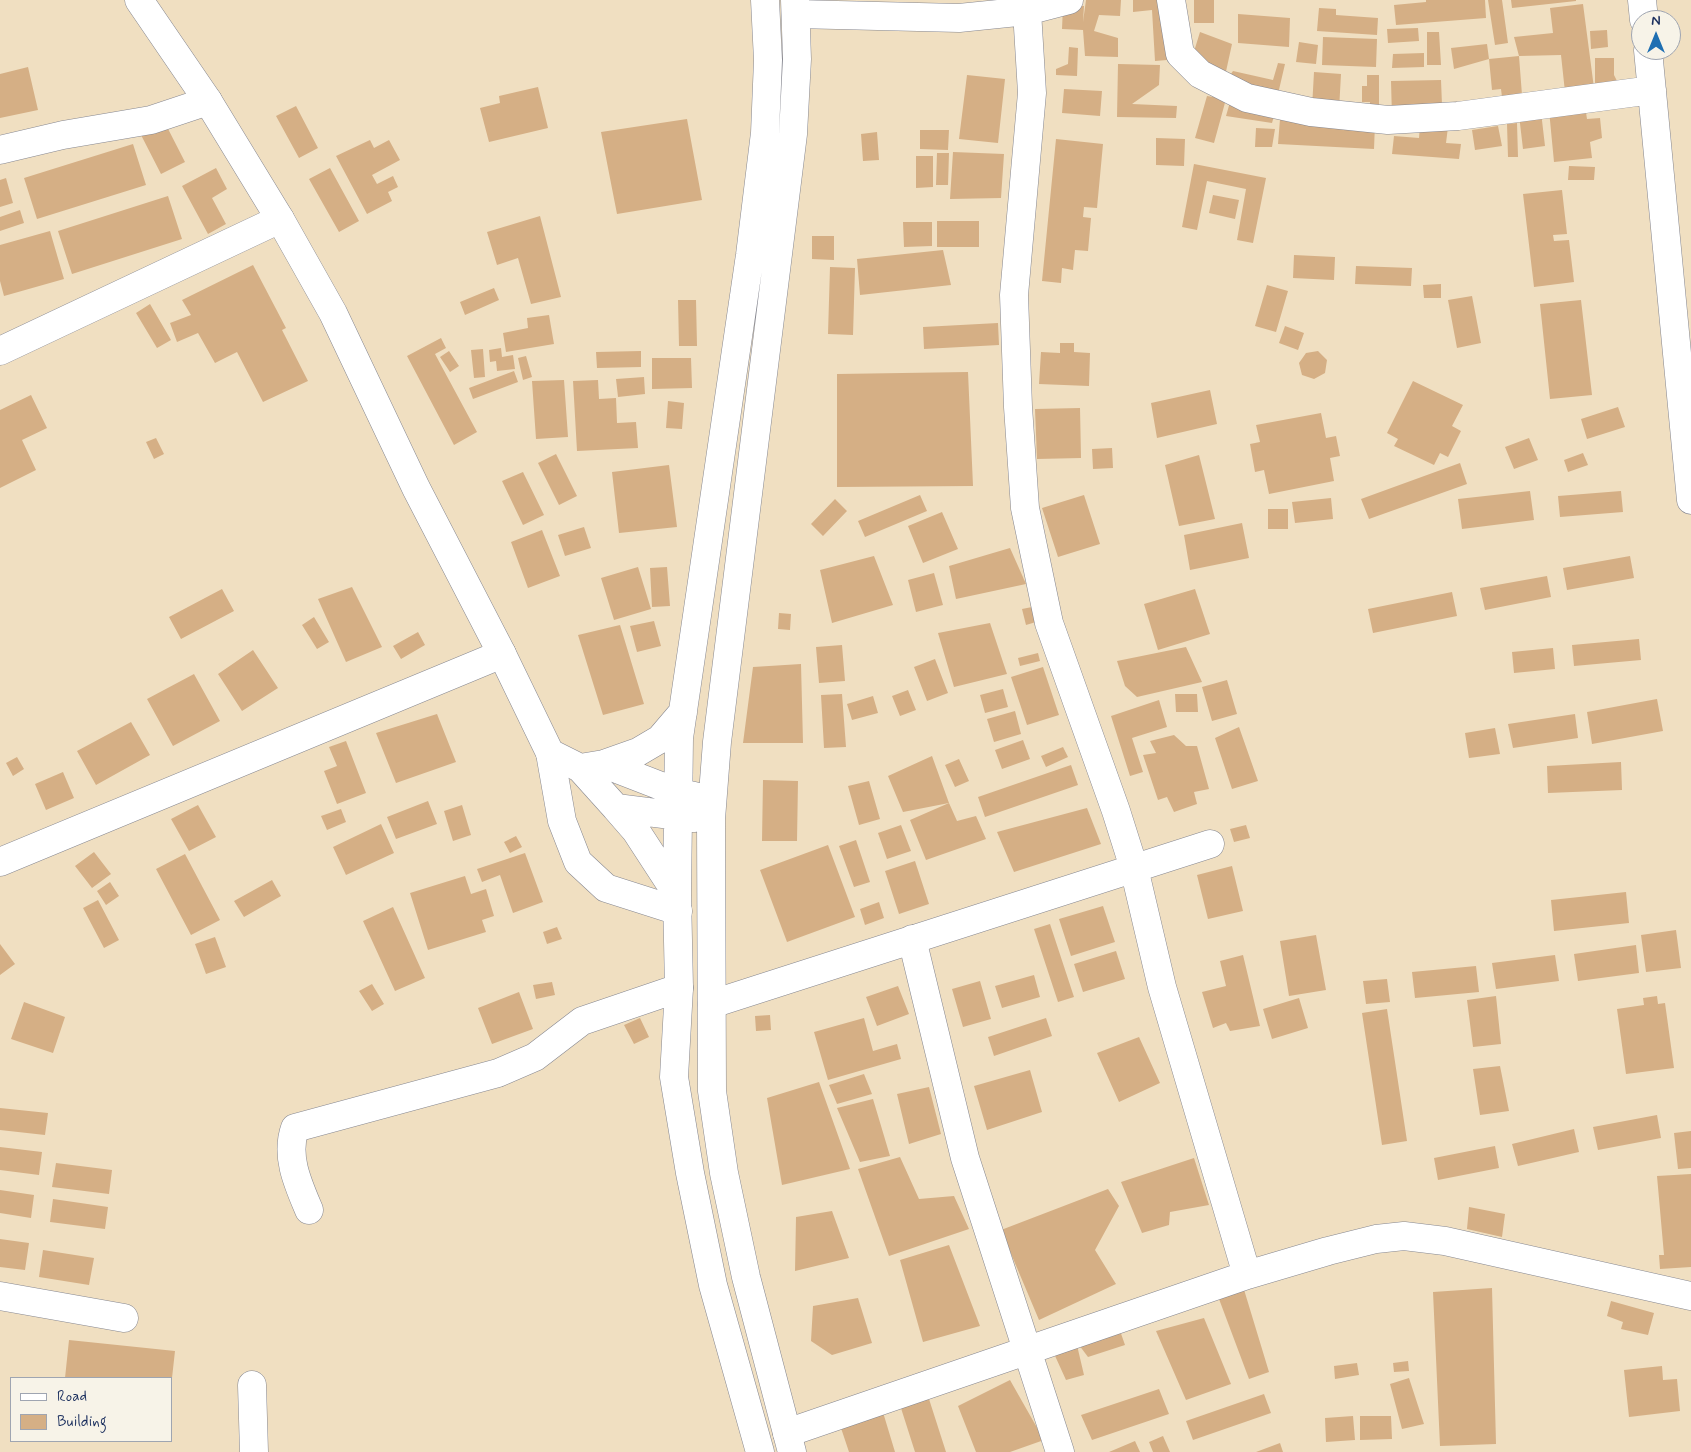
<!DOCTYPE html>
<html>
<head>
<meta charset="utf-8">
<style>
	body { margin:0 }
	#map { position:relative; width:1691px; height:1452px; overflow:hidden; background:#f0dfc1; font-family:Mynerve,sans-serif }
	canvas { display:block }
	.legend { position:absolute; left:10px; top:1377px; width:162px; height:65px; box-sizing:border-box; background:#f7f3e8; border:1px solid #9fa5b1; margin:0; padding:6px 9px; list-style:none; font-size:15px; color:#1b2f5e }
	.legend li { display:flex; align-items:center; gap:10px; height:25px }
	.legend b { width:25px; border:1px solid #9fa5b1 }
	.north { position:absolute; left:1631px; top:10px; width:50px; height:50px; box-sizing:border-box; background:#f7f3e8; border:1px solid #9fa5b1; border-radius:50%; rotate:0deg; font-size:14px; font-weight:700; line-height:20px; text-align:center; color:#1b2f5e }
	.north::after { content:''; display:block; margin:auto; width:18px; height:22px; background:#1f6fb2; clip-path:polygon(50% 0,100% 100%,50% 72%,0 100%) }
</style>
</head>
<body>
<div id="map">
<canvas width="1691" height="1452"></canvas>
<ul class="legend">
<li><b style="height:6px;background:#fff"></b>Road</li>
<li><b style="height:14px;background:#d5af85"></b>Building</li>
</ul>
<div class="north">N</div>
</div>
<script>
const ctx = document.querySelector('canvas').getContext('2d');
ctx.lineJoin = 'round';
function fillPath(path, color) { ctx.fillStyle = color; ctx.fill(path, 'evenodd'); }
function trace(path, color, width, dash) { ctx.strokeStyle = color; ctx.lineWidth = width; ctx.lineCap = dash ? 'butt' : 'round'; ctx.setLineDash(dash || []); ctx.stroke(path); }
const building = new Path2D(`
	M1086 0H1121L1120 16 1099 15 1094 31 1118 38V57L1085 56 1083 30 1062 29 1063 6H1084L1083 22Z
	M1133 0H1163L1167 60 1155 61 1152 10 1133 12Z
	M1194 0H1214V23H1194Z
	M1426 0H1485L1486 18 1396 25 1394 5 1426 2Z
	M1488 0H1502L1508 43 1495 45Z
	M1511 0H1576V1L1512 8Z
	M1583 4 1594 88 1565 92 1561 55 1519 56 1522 95 1502 97 1501 89 1492 90 1489 59 1519 56 1514 37 1553 33 1550 8Z
	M1319 8 1336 9V15L1378 18 1377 35 1317 31Z
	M1238 14 1290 18 1289 47 1238 43Z
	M1418 28 1419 41 1388 43 1387 29Z
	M1607 30 1608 47 1591 49 1590 31Z
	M1200 32 1232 44 1225 76 1192 58Z
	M1427 32H1439L1441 65H1427Z
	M1323 37 1377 39 1376 67 1322 65Z
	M1299 42 1318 45 1316 64 1296 62Z
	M1487 44 1489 59 1454 69 1451 48Z
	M1069 47 1078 48 1077 76 1056 75V69L1068 64Z
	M1424 53V67L1392 68 1393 54Z
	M1595 58H1614V75L1618 83H1595Z
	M1278 63 1285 64 1278 94 1226 81 1233 71 1273 80Z
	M1118 64 1160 65 1159 85 1132 104 1177 106 1176 118 1117 117Z
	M28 67 38 110 0 118V74Z
	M1314 72 1341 74 1339 110 1312 108Z
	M967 75 1005 79 998 143 959 139Z
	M1367 75H1379V108H1370V102H1362V86H1367Z
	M1441 80 1442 105 1392 117 1391 81Z
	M538 87 548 128 489 142 480 108 500 103 499 96Z
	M1234 88 1276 109 1272 123 1226 116Z
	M1064 89 1102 91 1100 116 1062 113Z
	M1207 96 1226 99 1214 143 1195 138Z
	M296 106 318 148 299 158 276 116Z
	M1585 106 1587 119 1600 118 1602 138 1590 142 1592 158 1554 162 1549 110Z
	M1541 112 1545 146 1523 149 1519 115Z
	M687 119 702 200 617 214 601 132Z
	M1280 119 1375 124 1374 149 1278 144Z
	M164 121 185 162 161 174 140 133Z
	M1517 123 1518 157H1508L1507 124Z
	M1420 125 1448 127 1446 143 1461 144 1459 159 1392 154 1394 136 1419 138Z
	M1498 126 1502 146 1475 150 1472 130Z
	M1256 128 1275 129 1272 147H1255Z
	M920 130H949L948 150 920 149Z
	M877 132 879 160 863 161 861 134Z
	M1156 138 1185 139 1184 166 1156 165Z
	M1056 139 1103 144 1097 208 1084 207 1083 217 1091 218 1088 251 1075 250 1073 270 1062 268 1061 283 1042 281Z
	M370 140 374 148 389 140 400 160 372 175 377 184 393 176 398 187 388 192 392 201 367 214 336 156Z
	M133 144 146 185 37 219 24 178Z
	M953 152 1004 154 1001 198 950 199Z
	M937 153H949L948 185H936Z
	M916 156H933V187L916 188Z
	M1194 164 1266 178 1253 243 1237 240 1246 189 1207 181 1197 230 1182 227Z
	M1569 166 1595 167 1594 180H1568Z
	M216 168 227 189 212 198 226 224 208 234 182 186Z
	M330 168 359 221 339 232 309 179Z
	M6 178 13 203 0 207V180Z
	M1562 190 1567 234 1553 235 1554 241 1569 240 1574 282 1534 287 1523 194Z
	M1213 195 1239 200 1235 219 1209 213Z
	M168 196 182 239 72 274 58 231Z
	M20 210 24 223 0 231V217Z
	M540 216 561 297 531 304 518 258 497 265 487 232Z
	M937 221H979V247H937Z
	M903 222H932V246L904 247Z
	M50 231 64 279 4 296 0 281V245Z
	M812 236H834V260L812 259Z
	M943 250 951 285 860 295 857 259Z
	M1294 255 1335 257 1334 280 1293 278Z
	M253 265 286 328 282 330 308 381 263 402 237 352 215 363 198 333 177 342 170 323 191 315 182 300Z
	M1356 266 1412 268 1411 286 1355 284Z
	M830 267 855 268 853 335 828 334Z
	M1441 284V298H1424L1423 285Z
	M1267 285 1288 291 1276 332 1255 326Z
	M494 288 499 300 465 315 460 302Z
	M1472 296 1481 343 1457 348 1448 300Z
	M678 300H696L697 346H679Z
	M1581 300 1592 395 1550 399 1540 304Z
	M150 304 171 340 157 348 136 313Z
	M549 315 554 344 506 352 503 333 528 328 527 318Z
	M998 323 999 345 924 349 923 327Z
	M1285 326 1304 333 1298 350 1279 343Z
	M441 338 446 348 435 354 477 432 454 445 407 356Z
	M1060 343H1074V352L1090 353 1089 386 1039 384 1041 352 1060 353Z
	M501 348 502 357 513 355 515 369 497 371 496 361 490 362 489 350Z
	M483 349 485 377 474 378 471 350Z
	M449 351 459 366 450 372 440 357Z
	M641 351V367L597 368 596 352Z
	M1318 351 1327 360 1325 373 1314 379 1302 375 1299 363 1306 353Z
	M526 356 532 377 523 380 518 358Z
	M652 358H691L692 388 652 389Z
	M514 371 518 382 473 399 469 388Z
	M968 372 973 486 837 487V374Z
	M644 377 645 394 618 397 616 379Z
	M564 380 568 437 536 439 532 381Z
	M598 380 599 399 616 398 617 423 636 422 638 448 577 451 573 381Z
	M1413 381 1463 405 1452 426 1461 431 1448 457 1440 453 1434 465 1394 446 1398 439 1387 433Z
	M1210 390 1217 424 1157 438 1151 403Z
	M31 395 47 428 22 440 36 470 0 488V410Z
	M668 401 684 403 682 429 666 428Z
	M1618 407 1625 427 1587 439 1581 419Z
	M1080 408 1081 458 1037 459 1035 409Z
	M1321 413 1326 438 1336 436 1340 456 1330 458 1334 481 1269 494 1264 470 1255 472 1250 444 1260 442 1256 425Z
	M156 438 164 454 154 459 146 442Z
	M1529 438 1538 460 1514 469 1505 447Z
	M1112 448 1113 468 1093 469 1092 449Z
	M1583 453 1588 465 1568 472 1564 460Z
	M556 454 577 496 559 505 538 463Z
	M1199 455 1215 519 1179 526 1165 465Z
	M1460 463 1467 484 1369 519 1361 499Z
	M669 465 677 527 619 533 612 472Z
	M523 472 544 515 523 525 502 481Z
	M1530 491 1534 520 1462 529 1458 499Z
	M1621 491 1623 512 1560 517 1558 496Z
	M920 495 927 511 865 537 858 521Z
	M1084 495 1100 544 1058 557 1042 508Z
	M1331 498 1333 519 1295 523 1292 502Z
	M835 499 847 511 823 536 811 524Z
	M1268 509H1288V529H1268Z
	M942 512 958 549 923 563 908 526Z
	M1242 523 1249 558 1190 570 1184 535Z
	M584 527 591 548 565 556 558 535Z
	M542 530 560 576 528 588 511 542Z
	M1010 548 1026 584 956 599 949 566Z
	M874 556 893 605 832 623 820 570Z
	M1630 556 1634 578 1567 590 1563 568Z
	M638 567 651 609 614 620 601 578Z
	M667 567 670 606 652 607 650 568Z
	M934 573 943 605 916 612 908 580Z
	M1547 576 1551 597 1485 610 1480 588Z
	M352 587 382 647 346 662 318 599Z
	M222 589 234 611 181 639 169 617Z
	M1195 589 1210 634 1158 650 1144 604Z
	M1452 592 1457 616 1373 633 1368 609Z
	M1032 607 1036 622 1026 625 1022 609Z
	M779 613 791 614 790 630 778 629Z
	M314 617 329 642 317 649 302 625Z
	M654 621 661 646 637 652 630 626Z
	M990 623 1007 674 954 687 938 633Z
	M620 625 644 704 603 715 578 635Z
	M418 632 425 645 401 659 393 646Z
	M1639 639 1641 660 1574 666 1572 645Z
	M842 645 845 681 819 683 816 647Z
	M1186 647 1202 682 1137 697 1125 686 1117 661Z
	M1553 648 1555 669 1514 673 1512 652Z
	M253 650 278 688 242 711 218 674Z
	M1038 653 1040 661 1020 666 1018 658Z
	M935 659 948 693 927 701 914 667Z
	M801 664 803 743H743L753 667Z
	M1043 667 1059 715 1027 725 1011 677Z
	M194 674 220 721 173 746 147 699Z
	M1227 680 1237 714 1212 721 1202 687Z
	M1003 689 1008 707 985 713 980 695Z
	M908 690 916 710 900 716 892 696Z
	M842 694 846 747 824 748 821 695Z
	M1175 694H1197L1198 712H1176Z
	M873 696 878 713 852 720 847 704Z
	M1657 699 1663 731 1592 744 1587 712Z
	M1159 700 1167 727 1132 738 1143 772 1130 776 1111 716Z
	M1015 711 1021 734 994 742 987 719Z
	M437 714 456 762 396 783 376 733Z
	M1575 714 1578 738 1513 748 1508 724Z
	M131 722 150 755 96 785 77 751Z
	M1239 727 1258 781 1232 789 1215 738Z
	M1495 728 1500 754 1469 758 1465 733Z
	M1174 735 1186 746H1197L1209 789 1194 792 1197 804 1174 812 1167 797 1158 800 1143 755 1156 753 1150 741Z
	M1023 740 1030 759 1002 769 995 750Z
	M346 741 366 793 337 804 324 771 337 766 329 747Z
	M1063 747 1068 757 1046 767 1041 756Z
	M932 756 949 803 903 812 888 776Z
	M17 757 24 769 13 776 6 763Z
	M959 759 969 781 955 787 945 765Z
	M1621 762 1622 790 1548 793 1547 766Z
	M1071 765 1078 785 985 817 978 797Z
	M63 772 74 798 46 810 35 784Z
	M763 780 798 781 797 841H762Z
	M869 781 880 819 859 825 848 786Z
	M428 801 437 824 396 839 387 817Z
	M949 803 957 821 976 816 986 839 926 860 910 820Z
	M198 805 216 837 189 851 171 819Z
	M462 805 471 835 453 841 444 811Z
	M1087 808 1101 844 1014 872 997 832Z
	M341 809 346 822 327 830 321 816Z
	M381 824 394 853 346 875 333 847Z
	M901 825 911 851 887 859 878 833Z
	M1246 825 1250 838 1234 842 1230 829Z
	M516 836 522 847 510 853 504 842Z
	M856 840 870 882 854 887 839 846Z
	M828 845 855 917 787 942 760 870Z
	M94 852 111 874 92 888 75 866Z
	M525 853 543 902 513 913 500 875 482 882 477 869Z
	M185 854 220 920 191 935 156 869Z
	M915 861 929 904 899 914 885 871Z
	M1232 866 1243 911 1208 919 1197 875Z
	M465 876 471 894 486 889 494 916 482 920 486 932 428 950 410 893Z
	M272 880 281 896 244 917 234 901Z
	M110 882 119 896 106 905 97 891Z
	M1626 892 1629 923 1554 931 1551 900Z
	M98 900 119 940 104 948 83 908Z
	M879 902 884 918 865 925 860 909Z
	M1103 906 1115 942 1071 956 1059 919Z
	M393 907 425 978 395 991 363 921Z
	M1050 924 1074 997 1058 1002 1034 929Z
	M557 927 562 939 547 944 543 932Z
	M1676 930 1681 968 1646 972 1641 935Z
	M1316 935 1326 990 1289 996 1280 941Z
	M215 937 226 967 206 974 195 944Z
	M0 944 15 964 0 975Z
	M1636 945 1639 973 1578 981 1574 954Z
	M1116 951 1125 979 1083 992 1074 964Z
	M1243 955 1260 1026 1230 1031 1226 1023 1213 1028 1202 992 1226 986 1220 961Z
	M1555 955 1559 981 1496 989 1492 963Z
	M1476 966 1479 992 1415 998 1412 972Z
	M1034 975 1040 997 1002 1008 995 986Z
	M1387 979 1390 1002 1366 1004 1363 981Z
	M980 981 991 1019 963 1027 952 989Z
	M552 982 555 995 536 999 533 985Z
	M372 984 384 1004 372 1011 359 991Z
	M898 986 909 1014 877 1026 866 997Z
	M519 992 533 1029 492 1044 478 1008Z
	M1496 996 1501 1044 1473 1047 1467 1000Z
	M1657 996 1658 1004 1665 1003 1674 1068 1626 1074 1617 1009 1644 1005 1643 998Z
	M1299 998 1308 1028 1272 1039 1263 1009Z
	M24 1002 65 1017 53 1053 11 1039Z
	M1387 1009 1407 1141 1382 1145 1362 1013Z
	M770 1015 771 1030 756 1031 755 1016Z
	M640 1018 649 1037 634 1044 624 1025Z
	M864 1018 873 1051 897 1044 901 1059 828 1080 814 1032Z
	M1046 1018 1052 1036 994 1056 988 1037Z
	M1139 1037 1160 1083 1119 1102 1097 1053Z
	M1500 1066 1509 1111 1480 1115 1473 1069Z
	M1030 1070 1042 1112 987 1130 974 1086Z
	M864 1074 872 1094 837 1104 829 1085Z
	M819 1082 850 1169 782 1185 767 1098Z
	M929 1087 941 1134 909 1144 897 1094Z
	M873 1099 890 1156 860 1162 837 1108Z
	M0 1108 48 1113 45 1135 0 1130Z
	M1657 1115 1661 1138 1598 1150 1593 1127Z
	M1574 1129 1579 1152 1518 1166 1512 1144Z
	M1691 1131V1168L1678 1169 1674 1133Z
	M1495 1146 1499 1168 1438 1180 1434 1158Z
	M0 1147 42 1152 39 1175 0 1170Z
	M900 1157 919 1199 954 1196 969 1229 889 1256 858 1169Z
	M1194 1158 1209 1205 1170 1212 1169 1225 1142 1233 1121 1182Z
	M56 1163 112 1170 109 1194 52 1187Z
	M1691 1174V1267L1660 1269 1659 1255H1664L1657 1176Z
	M1108 1189 1119 1206 1095 1250 1116 1284 1039 1320 1001 1230Z
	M0 1190 34 1195 31 1218 0 1213Z
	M53 1199 108 1207 105 1229 50 1222Z
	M1469 1207 1505 1214 1502 1237 1467 1229Z
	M832 1211 849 1258 795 1271 796 1217Z
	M0 1239 29 1243 25 1270 0 1267Z
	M949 1245 980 1326 923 1342 900 1260Z
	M43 1250 94 1258 89 1285 39 1277Z
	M1242 1283 1269 1372 1249 1379 1216 1291Z
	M1492 1288 1496 1444 1440 1446 1433 1292Z
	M858 1298 872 1343 832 1355 811 1341 813 1306Z
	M1611 1301 1654 1313 1648 1335 1621 1329 1623 1322 1607 1316Z
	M1204 1318 1231 1384 1186 1400 1156 1331Z
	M1118 1325 1125 1345 1088 1357 1076 1341Z
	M69 1340 175 1351 172 1378H65Z
	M1076 1341 1084 1375 1066 1380 1051 1347Z
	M1408 1361 1409 1371 1394 1372 1393 1363Z
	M1357 1363 1359 1375 1335 1379 1334 1366Z
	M1662 1366 1663 1380 1677 1379 1680 1411 1629 1417 1624 1370Z
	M1409 1378 1424 1424 1402 1429 1390 1384Z
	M1010 1380 1044 1440 1010 1452H976L958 1406Z
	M1159 1389 1169 1414 1092 1440 1081 1415Z
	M1264 1394 1271 1413 1193 1440 1186 1421Z
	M929 1399 946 1452H915L900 1405Z
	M882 1409 895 1452H849L837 1416Z
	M1353 1416 1355 1440 1326 1442 1325 1418Z
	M1360 1416H1391L1392 1439 1360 1440Z
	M1163 1436 1170 1452H1153L1149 1442Z
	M1135 1441 1140 1452H1109Z
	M1280 1443 1283 1452H1256Z`);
const minor = new Path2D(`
	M1171 0 1180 54 1200 74 1247 98 1311 112 1388 120 1458 116 1652 90
	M1642 0 1644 20
	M1027 11 1032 93 1014 295 1018 407 1025 508 1049 623 1116 811 1134 868 1162 987 1247 1275
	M796 14 959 18 1027 11 1069 0
	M1648 50 1691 500
	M0 150 63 135 151 120 208 101
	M0 351 280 219
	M550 753 562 821 578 862 606 888 678 911
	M0 862 502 654
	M912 939 965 1158 1060 1452
	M712 1004 1210 844
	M309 1210C298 1184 285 1156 295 1128L498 1073 535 1057 582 1021 679 988
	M0 1296 124 1318
	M252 1385 254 1452
	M787 1433 1247 1275 1328 1251 1376 1239 1404 1236 1445 1241 1691 1296`);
const major = new Path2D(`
	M139 0 208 101 280 219 333 313 416 488 502 654 550 753 580 768 616 808 695 818
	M604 764 638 752 660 739 683 712
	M580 768 604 764 679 793 694 796
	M616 808 636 831 677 894
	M760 1452 713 1285 690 1173 674 1077 679 988 677 894 679 738 750 255 765 133 768 60 765 0
	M792 1452 746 1277 724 1173 712 1091 711 819 717 742 793 134 797 59 795 0`);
fillPath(building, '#d5af85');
trace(minor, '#868790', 29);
trace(major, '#868790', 29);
trace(minor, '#fff', 28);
trace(major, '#fff', 28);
</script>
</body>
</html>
